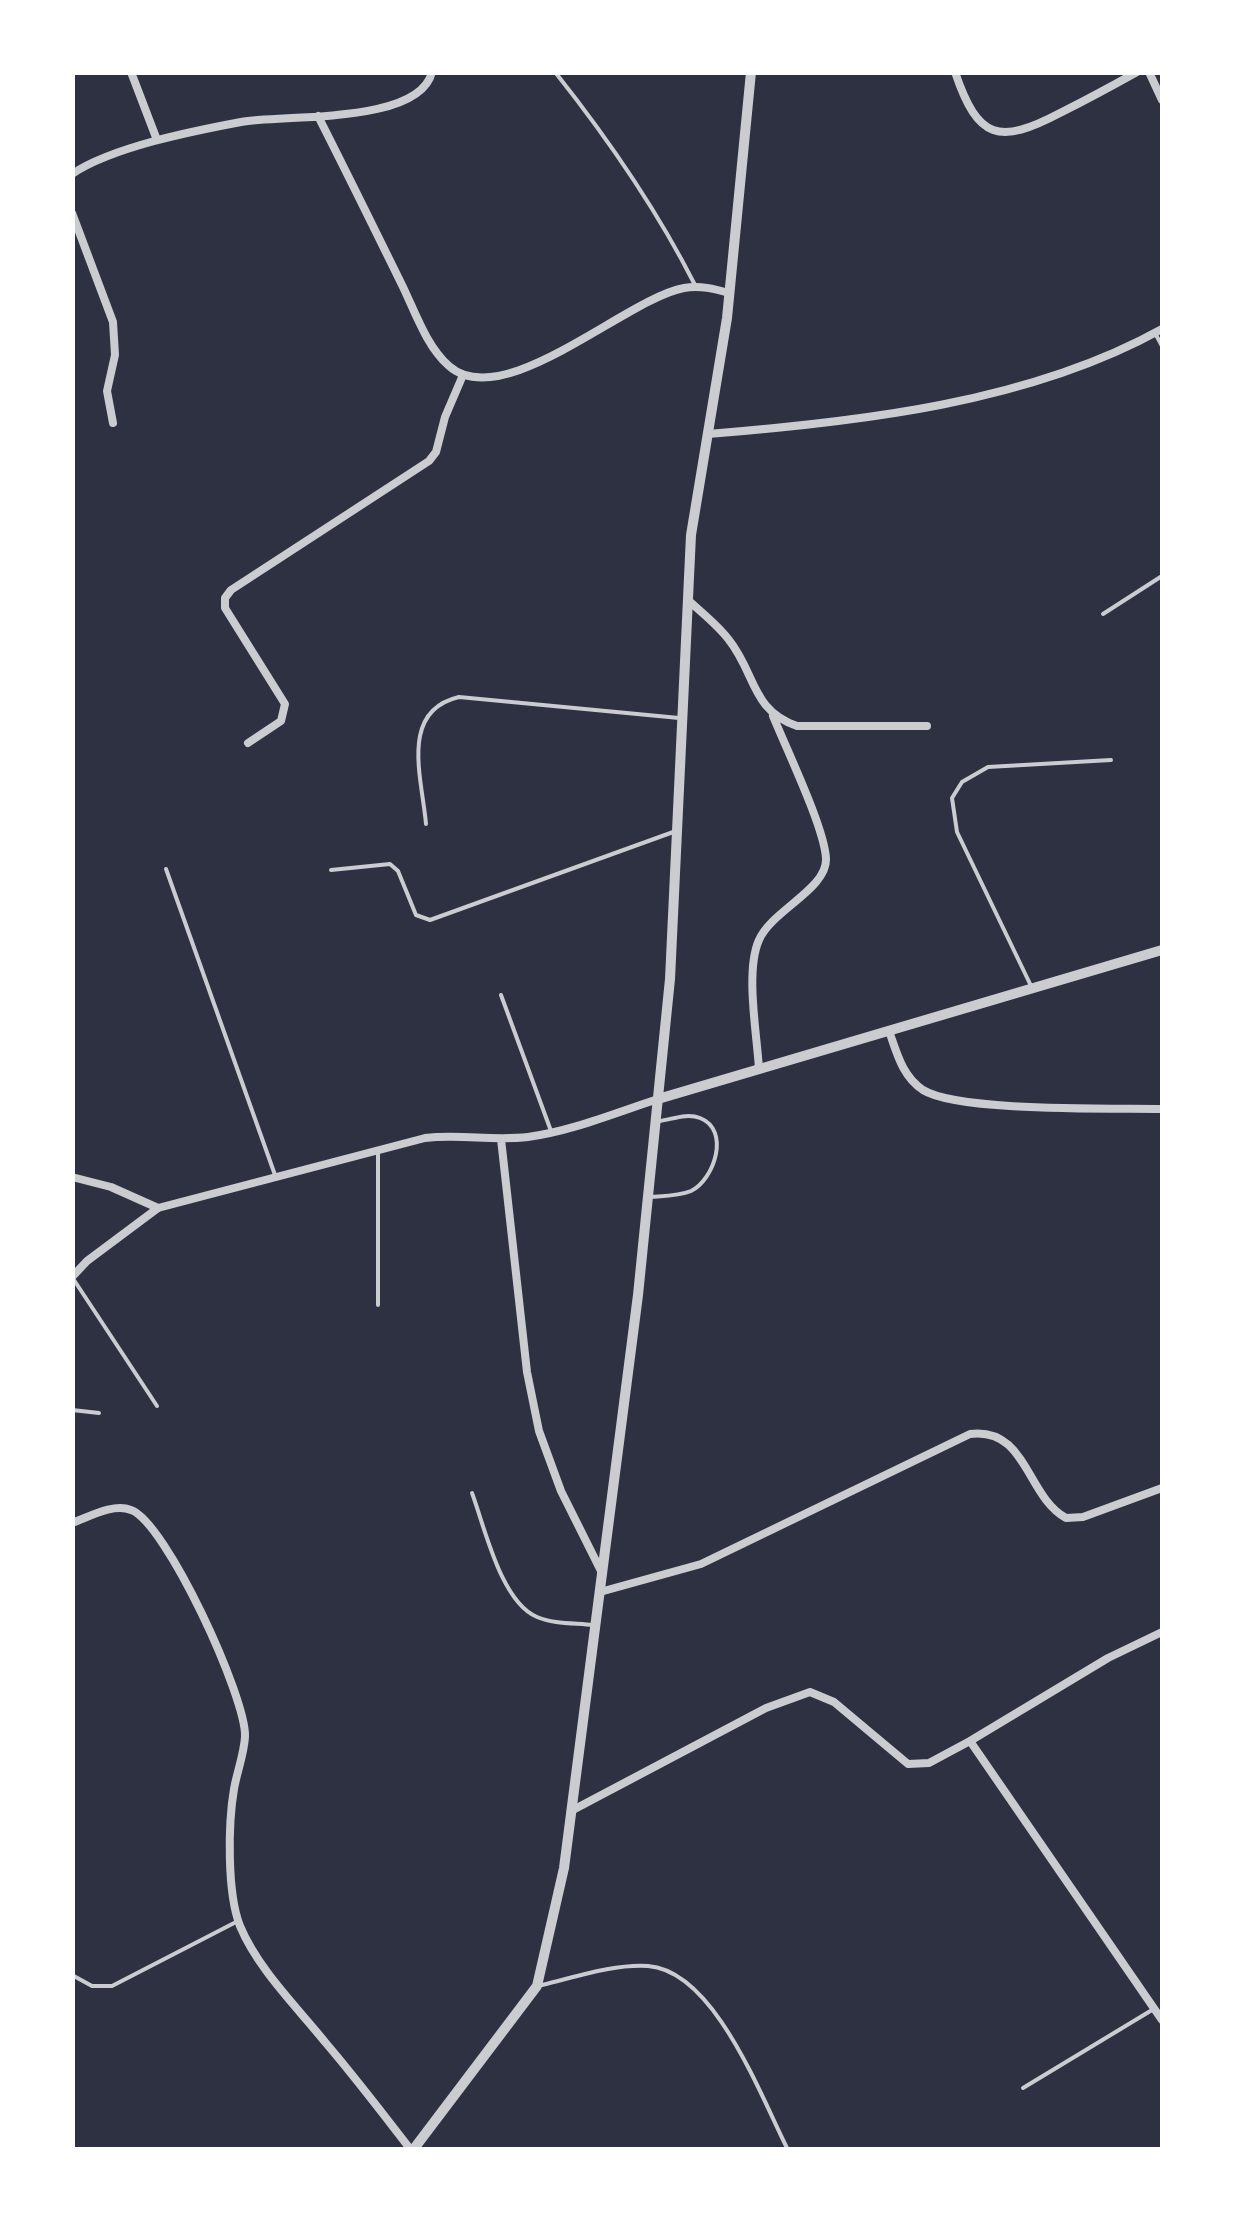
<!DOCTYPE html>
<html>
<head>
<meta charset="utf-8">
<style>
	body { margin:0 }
	#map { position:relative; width:1235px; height:2222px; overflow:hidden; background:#2d3142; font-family:"Varela Round",sans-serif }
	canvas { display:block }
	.frame { position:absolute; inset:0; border:75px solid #fff; pointer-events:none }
</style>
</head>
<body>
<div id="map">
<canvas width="1235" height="2222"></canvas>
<div class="frame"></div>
</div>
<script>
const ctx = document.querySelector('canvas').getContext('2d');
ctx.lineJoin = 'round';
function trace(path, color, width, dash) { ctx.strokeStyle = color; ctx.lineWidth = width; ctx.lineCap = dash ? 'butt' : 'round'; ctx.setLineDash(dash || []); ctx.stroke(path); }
const service = new Path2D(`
	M555 72C609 140 656 208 695 285
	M1155 333 1162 346
	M1103 614 1162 576
	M426 824C422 778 399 711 459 697L679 718
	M166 869 275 1175
	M331 870 390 864 398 871 416 915 430 920 676 831
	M1032 988 957 832 952 798 962 782 988 767 1111 760
	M501 995 551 1131
	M378 1151V1305
	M651 1197C664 1196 679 1196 691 1191 714 1180 731 1130 700 1118 687 1113 673 1119 660 1121
	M72 1277 157 1406
	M72 1410 99 1413
	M472 1493C485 1528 501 1602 537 1617 553 1624 575 1623 593 1625
	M72 1975 92 1986H112L238 1921
	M542 1985C576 1977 613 1964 648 1966 715 1971 761 2097 788 2150
	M1023 2088 1152 2010`);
const minor = new Path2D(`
	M131 72 157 140
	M955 72C978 140 999 145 1060 113 1086 100 1112 86 1137 72
	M1149 72 1162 100
	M318 116C347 173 375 230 403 287 415 312 427 347 449 366 503 414 627 298 684 288 700 285 715 289 729 293
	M72 174C112 147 193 131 241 122 284 114 419 125 432 72
	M72 213 113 322 115 355 107 391 113 423
	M708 434C858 422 1029 403 1162 329
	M688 600C702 613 718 625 729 640 756 674 751 710 797 726H927
	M248 743 281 721 285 704 225 608V598L231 590 429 461 436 452 445 417 463 375
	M889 1031C897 1053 902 1076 923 1090 958 1112 1115 1108 1162 1109
	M759 1069C757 1034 745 971 759 940 771 911 827 889 826 859 825 829 786 748 773 716
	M501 1139 527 1372 539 1431 561 1491 602 1573
	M72 1177 111 1187 158 1208
	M72 1277 87 1261 158 1208 425 1138C460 1134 493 1141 528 1137 572 1131 615 1113 658 1099
	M72 1523C89 1517 113 1503 131 1510 166 1522 247 1699 245 1737 244 1754 237 1772 234 1789 228 1824 227 1893 240 1926 258 1969 296 2006 325 2042 355 2077 383 2114 411 2150
	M600 1592 701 1564 970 1434C1027 1427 1026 1496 1066 1518L1083 1517 1162 1488
	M970 1741 1108 1658 1162 1632
	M571 1811 766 1708 810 1692 834 1702 908 1764 929 1763 970 1741 1162 2020`);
const tertiary = new Path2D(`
	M658 1099 1162 950
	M413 2150 537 1986 564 1868 638 1295 670 979 691 535 727 318 751 72`);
trace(service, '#caccd0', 4);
trace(minor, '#caccd0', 8);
trace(tertiary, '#caccd0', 10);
</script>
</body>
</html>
